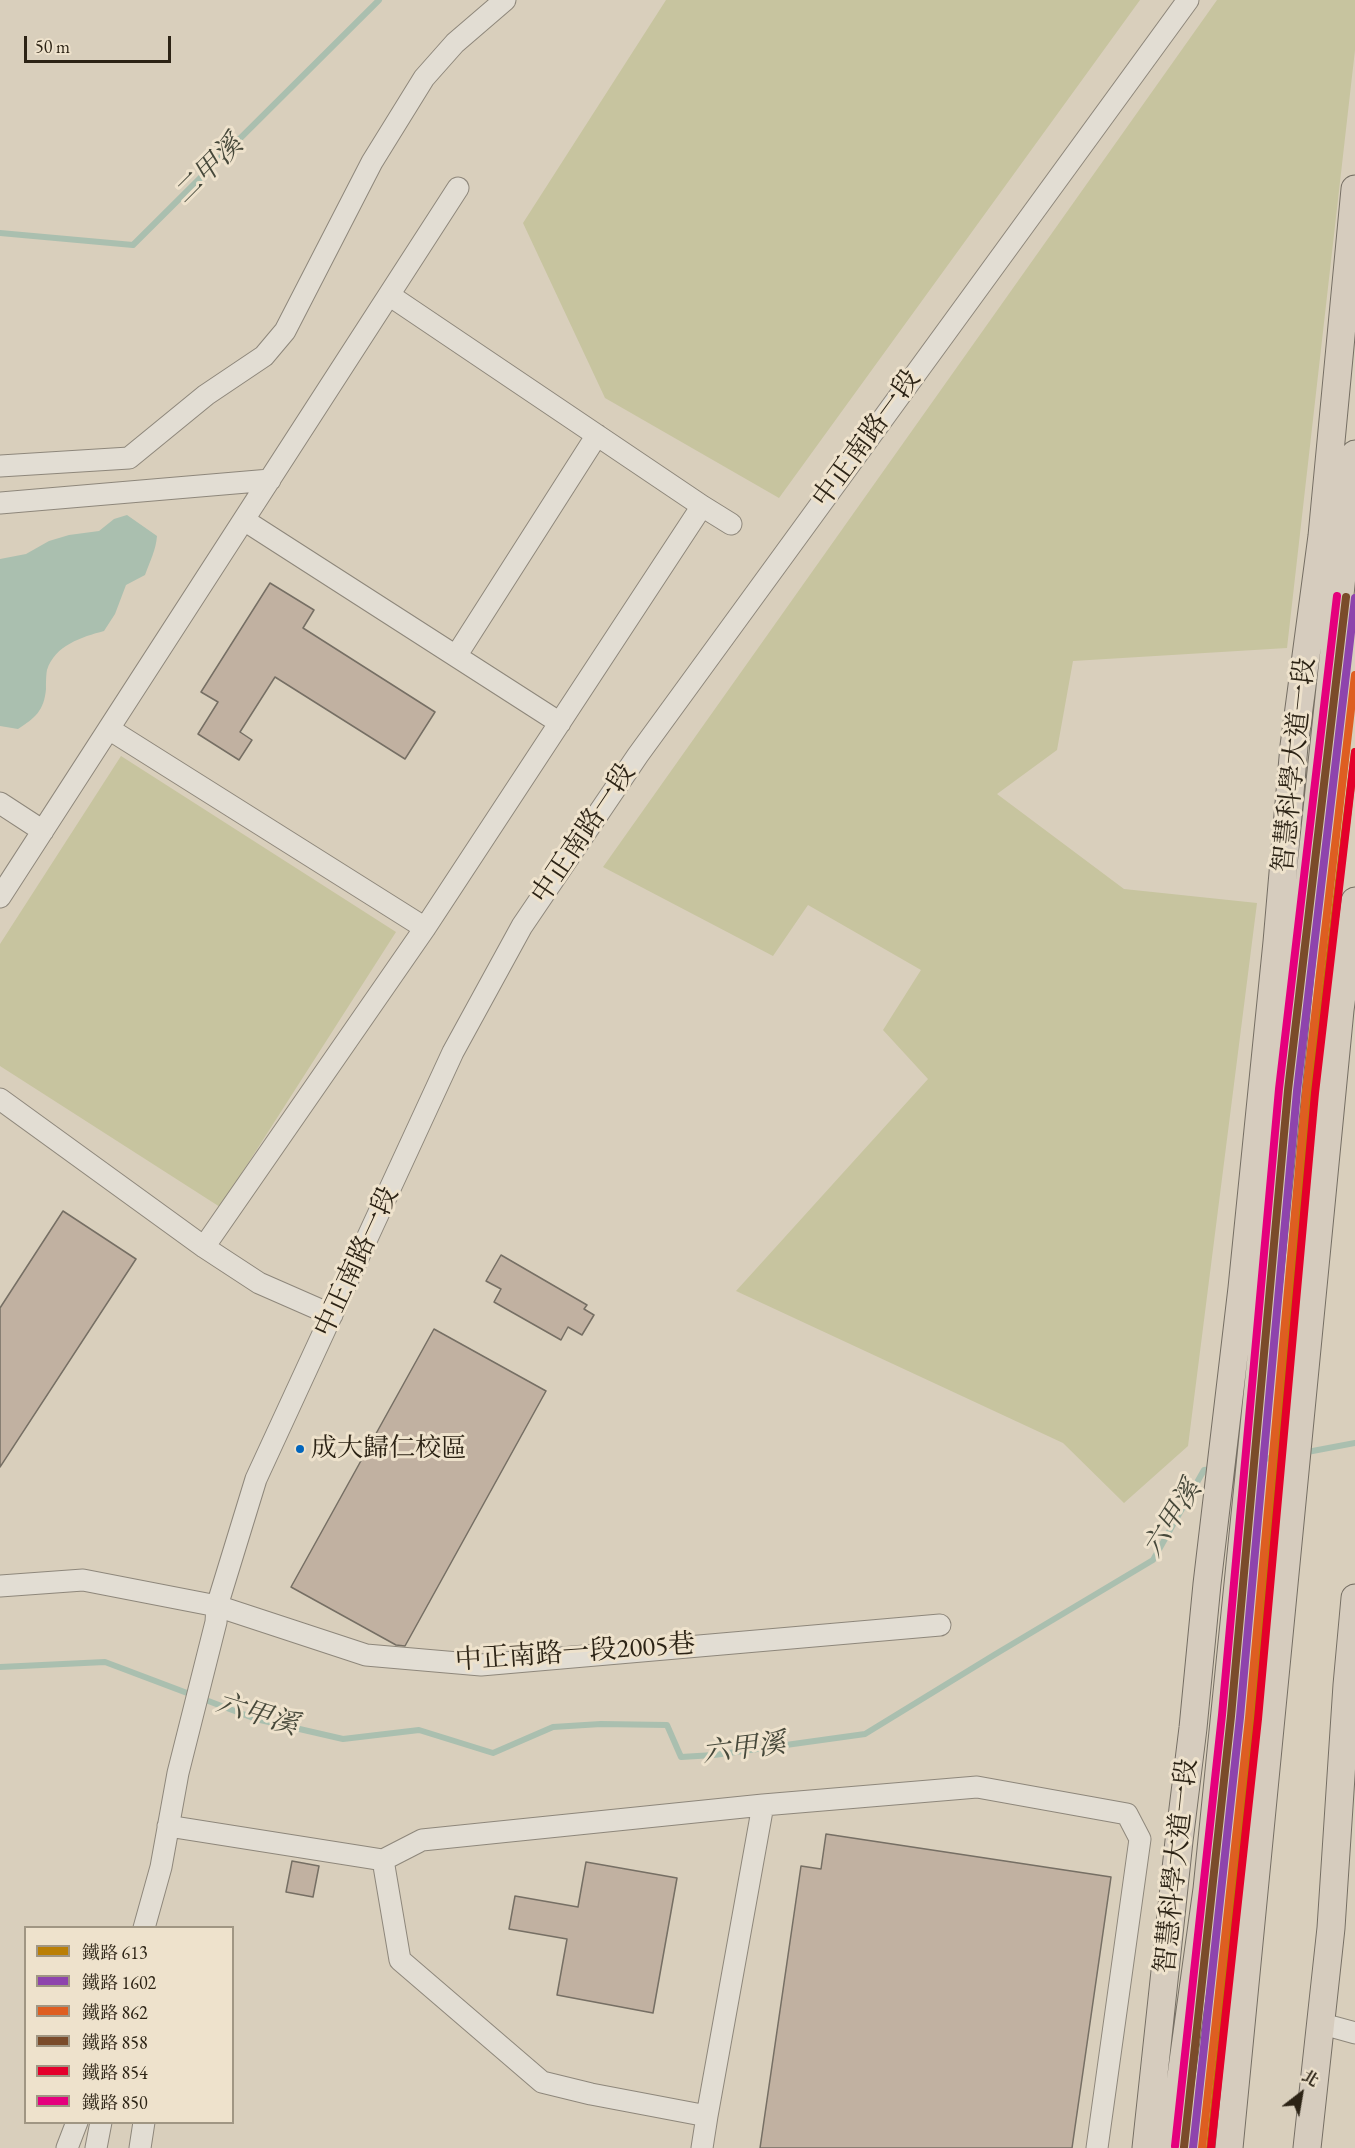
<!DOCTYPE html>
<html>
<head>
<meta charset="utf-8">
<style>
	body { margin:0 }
	#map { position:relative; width:1355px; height:2148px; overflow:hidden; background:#d9cfbc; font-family:"EB Garamond","Noto Serif TC",serif }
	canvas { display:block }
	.legend { position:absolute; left:24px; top:1926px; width:210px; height:198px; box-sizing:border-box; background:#eee2cc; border:2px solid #a09683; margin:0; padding:8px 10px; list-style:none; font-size:18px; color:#2c2315 }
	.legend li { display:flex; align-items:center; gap:12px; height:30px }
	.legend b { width:30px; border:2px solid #a09683 }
	.north { position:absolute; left:1271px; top:2064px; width:60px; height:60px; -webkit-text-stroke:4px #eee2cc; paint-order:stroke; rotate:31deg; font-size:16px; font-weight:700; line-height:24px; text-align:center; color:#2c2315 }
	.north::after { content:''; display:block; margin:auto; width:21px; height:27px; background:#2c2315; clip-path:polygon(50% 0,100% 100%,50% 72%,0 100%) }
	.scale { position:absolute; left:24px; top:36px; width:147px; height:27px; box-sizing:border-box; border:3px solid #2c2315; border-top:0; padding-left:8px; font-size:18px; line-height:21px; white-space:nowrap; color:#2c2315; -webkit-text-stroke:4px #eee2cc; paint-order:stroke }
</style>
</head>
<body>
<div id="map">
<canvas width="1355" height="2148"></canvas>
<ul class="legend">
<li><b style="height:8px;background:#ba7f06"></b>鐵路 613</li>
<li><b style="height:8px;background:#8e44ad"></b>鐵路 1602</li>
<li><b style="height:8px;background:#de5e21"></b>鐵路 862</li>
<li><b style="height:8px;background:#7a4b2a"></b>鐵路 858</li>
<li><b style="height:8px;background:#e4002b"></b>鐵路 854</li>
<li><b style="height:8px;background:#e5007d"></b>鐵路 850</li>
</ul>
<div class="north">北</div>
<div class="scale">50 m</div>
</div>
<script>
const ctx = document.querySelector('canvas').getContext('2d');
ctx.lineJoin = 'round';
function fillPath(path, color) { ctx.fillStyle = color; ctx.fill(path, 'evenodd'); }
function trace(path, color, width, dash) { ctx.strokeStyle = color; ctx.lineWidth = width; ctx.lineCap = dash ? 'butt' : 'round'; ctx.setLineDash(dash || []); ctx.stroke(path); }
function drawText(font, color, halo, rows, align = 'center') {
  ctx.font = font + ' "EB Garamond","Noto Serif TC",serif'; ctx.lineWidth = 6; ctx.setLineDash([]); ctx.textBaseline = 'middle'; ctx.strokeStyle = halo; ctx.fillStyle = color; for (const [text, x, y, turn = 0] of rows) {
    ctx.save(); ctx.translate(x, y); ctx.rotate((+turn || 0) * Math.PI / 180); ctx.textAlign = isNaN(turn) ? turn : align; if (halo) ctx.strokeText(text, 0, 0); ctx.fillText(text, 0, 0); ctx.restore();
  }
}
const green = new Path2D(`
	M666 0H1140L779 498 605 398 523 223Z
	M1217 0H1355V50L1287 648 1073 661 1057 750 997 794 1124 889 1257 903 1188 1446 1124 1503 1063 1443 736 1291 928 1079 883 1030 921 970 808 905 773 956 603 867Z
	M121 756 396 932 220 1207 0 1066V944Z`);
const water = new Path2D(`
	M127 515 157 536C156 550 150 561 145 575L126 585 115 614 104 631C82 637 55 645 47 670 46 675 46 683 46 689 44 711 35 718 18 729L0 726V559L26 554 49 541 69 535 99 531 114 519Z`);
const stream = new Path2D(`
	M0 233 133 245 379 0
	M1302 1453 1355 1443
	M1258 1460 1289 1455
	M0 1667 105 1662 256 1719 343 1739 419 1730 493 1753 553 1727 601 1724 667 1725 681 1757 714 1755 865 1734 994 1655 1153 1560 1204 1470 1213 1469`);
const building = new Path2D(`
	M270 583 314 610 303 628 435 712 405 759 275 677 240 732 252 740 239 760 198 734 218 702 201 692Z
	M63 1211 136 1259 0 1467V1308Z
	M501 1255 587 1305 584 1309 594 1315 582 1335 568 1327 561 1340 494 1302 501 1289 486 1281Z
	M434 1329 546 1391 405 1646 396 1645 291 1587Z
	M826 1834 1111 1877 1072 2148H760L801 1866 821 1869Z
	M292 1861 319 1866 313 1897 286 1892Z
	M586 1862 677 1878 653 2013 557 1995 567 1939 509 1929 515 1896 578 1907Z`);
const minor = new Path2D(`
	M0 466 129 458 206 395 264 356 285 331 372 162 424 78 455 43 505 0
	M0 503 270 480
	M702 506 731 524
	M244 520 560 723
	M456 656 597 435
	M109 729 425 928
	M0 803 43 831
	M0 897 458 188
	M0 1099 204 1247 259 1283 332 1315
	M204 1247 425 928 702 506 389 295
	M0 1586 83 1580 217 1606 366 1655 481 1665 940 1625
	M168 1826 383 1860 400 1960 542 2082 591 2094 707 2116 702 2148
	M383 1860 422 1840 763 1805
	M144 1928 161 1867 178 1773 216 1622 217 1606 256 1479 453 1052 522 926 638 755 1188 0
	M1319 2023 1355 2033
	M707 2116 763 1805 977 1787 1127 1814 1140 1839 1097 2148
	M67 2148 77 2122
	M96 2148 101 2122
	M140 2148 144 2122`);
const major = new Path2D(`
	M1146 2148 1179 1841 1193 1728 1207 1584 1242 1288 1277 942 1294 746 1322 536 1355 189
	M1171 2148 1207 1889 1310 875 1355 454
	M1229 2148 1340 1010 1355 901
	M1307 2148 1331 1928 1347 1685 1355 1598`);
const rail1 = new Path2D(`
	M1210 2148 1255 1716 1313 1090 1355 752`);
const rail2 = new Path2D(`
	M1193 2148 1240 1717 1297 1091 1355 598`);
const rail3 = new Path2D(`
	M1202 2148 1249 1718 1306 1092 1355 675`);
const rail4 = new Path2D(`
	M1184 2147 1231 1716 1288 1090 1346 597`);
const rail5 = new Path2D(`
	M1211 2148 1258 1719 1315 1093 1355 752`);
const rail6 = new Path2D(`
	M1175 2146 1222 1715 1279 1089 1337 596`);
const markers = [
	[300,1449,5,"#0065bd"]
];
const busNames = [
	["成大歸仁校區",311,1449]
];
const streetNames = [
	["中正南路一段",867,439,-54],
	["智慧科學大道一段",1295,765,-84],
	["中正南路一段",584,834,-56],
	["中正南路一段",357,1262,-65],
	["中正南路一段2005巷",575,1653,-4],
	["智慧科學大道一段",1177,1866,-84]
];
const waterNames = [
	["二甲溪",209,170,-45],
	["六甲溪",1173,1519,-58],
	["六甲溪",257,1715,17],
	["六甲溪",744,1749,-7]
];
fillPath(green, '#c7c49f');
fillPath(water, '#aabfaf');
trace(stream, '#aabfaf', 6);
fillPath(building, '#c1b1a1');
trace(building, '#766f64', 1.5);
trace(minor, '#8e877b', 23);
trace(major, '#766f64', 29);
trace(minor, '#e2ddd3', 21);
trace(major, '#d6ccbe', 27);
trace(rail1, '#ba7f06', 8);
trace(rail2, '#8e44ad', 8);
trace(rail3, '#de5e21', 8);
trace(rail4, '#7a4b2a', 8);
trace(rail5, '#e4002b', 8);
trace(rail6, '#e5007d', 8);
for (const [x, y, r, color] of markers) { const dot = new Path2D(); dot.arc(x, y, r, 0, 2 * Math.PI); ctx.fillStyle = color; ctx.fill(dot); trace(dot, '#eee2cc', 2); }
drawText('26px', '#2c2315', '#eee2cc', busNames, 'left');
drawText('27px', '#2c2315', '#eee2cc', streetNames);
drawText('italic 28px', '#46483a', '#eee2cc', waterNames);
</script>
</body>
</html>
